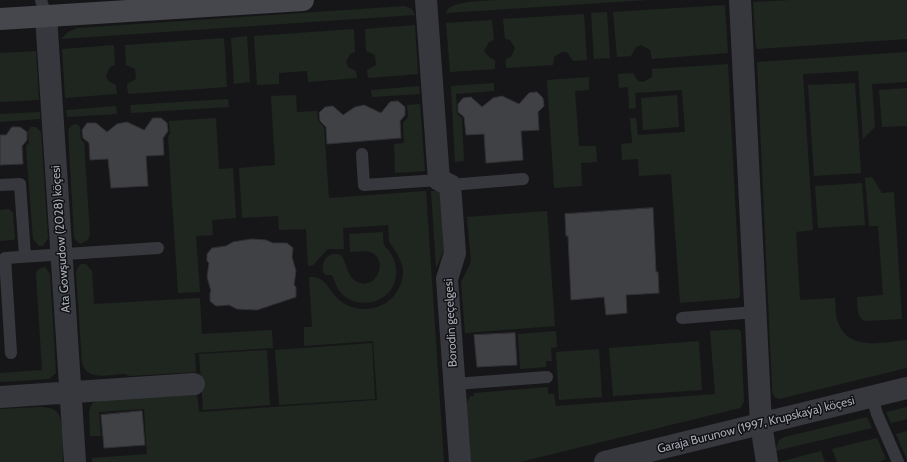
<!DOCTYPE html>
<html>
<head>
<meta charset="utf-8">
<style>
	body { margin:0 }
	canvas { display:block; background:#161618 }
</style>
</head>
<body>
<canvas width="907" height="462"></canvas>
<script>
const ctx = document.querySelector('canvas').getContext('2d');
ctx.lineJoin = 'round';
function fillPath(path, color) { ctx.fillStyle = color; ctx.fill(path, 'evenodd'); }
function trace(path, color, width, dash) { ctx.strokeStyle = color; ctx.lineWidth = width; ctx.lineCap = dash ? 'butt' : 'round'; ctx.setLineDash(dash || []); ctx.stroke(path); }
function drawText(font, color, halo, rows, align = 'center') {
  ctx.font = font + ' Cabin,sans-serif'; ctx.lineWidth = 3; ctx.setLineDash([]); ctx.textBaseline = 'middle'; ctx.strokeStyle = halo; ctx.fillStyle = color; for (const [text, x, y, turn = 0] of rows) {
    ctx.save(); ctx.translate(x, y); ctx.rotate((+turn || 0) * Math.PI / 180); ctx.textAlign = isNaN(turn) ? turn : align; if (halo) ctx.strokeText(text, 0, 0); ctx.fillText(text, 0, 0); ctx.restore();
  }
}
const green = new Path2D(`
	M499 0H647L446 13C449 0 486 1 499 0Z
	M791 0H907V39L756 49 753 2Z
	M725 5 728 53 652 59 650 50 641 45 636 47 631 56 617 57 613 12Z
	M405 6 412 9 415 15 61 39 68 32 77 28Z
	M607 12 610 58 594 59 591 13Z
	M584 14 587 60 573 61 567 52H562L554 57 553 65 506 68V59L511 57 515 48 510 40 505 39 503 19Z
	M492 20 494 40 489 42 484 51 490 58 495 60V69L450 72 446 23Z
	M415 25 418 74 368 78 367 70 376 65 375 55 366 51 365 29Z
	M354 29 355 52 350 54 346 62 348 67 356 71 357 78 308 82 307 71 279 73V84L257 85 254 36Z
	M247 36 250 82 234 84 231 38Z
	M224 38 227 87 128 94 127 84 136 79 135 69 126 65 125 45Z
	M114 45 115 65 110 67 106 76 108 81 116 85 117 94 65 98 62 49Z
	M36 51 39 100 0 102V53Z
	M907 52V82L872 84 875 127 863 139 858 71 803 74 813 230 796 232 800 300 835 298C836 306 835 315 838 322 848 352 884 342 907 340V368L779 399C772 397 772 392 772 386L757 62Z
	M728 64 740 295 739 298 680 303 671 174 639 176 638 159 622 160 621 144 632 143 630 118H636L638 135 685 132 682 90 635 93 636 108 629 109 628 87 619 88 618 74 633 73 638 81 643 82 652 77V69Z
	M589 77V90L575 91 579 146H596L597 162 581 163 582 186 554 188 547 80Z
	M494 83V91L456 94 457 114 462 118 464 161 455 162 451 86Z
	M855 83 861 173 814 176 808 85Z
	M419 86 420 94 372 97 371 90Z
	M907 88V126L882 127 879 90Z
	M296 95 297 112 317 111 318 121 324 127 329 198 426 191 444 462H92V458L147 454 144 409 99 412 101 436H90L89 411 92 403 96 401 197 394 199 412 377 400 373 341 304 346V327H312L309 277C325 276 327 287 336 297 349 311 372 313 387 302 396 296 402 285 403 274 403 260 397 254 390 243 388 240 389 230 388 225L343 228 344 249H328L313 265 308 266 306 229 279 230 278 216 242 218 239 168 275 165 271 96Z
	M677 95 679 127 643 130 641 98Z
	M228 99 229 107 131 113 130 105Z
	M420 104 425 171 395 173 394 144 404 143 403 123 408 117 407 105Z
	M116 106 117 114 67 117 66 110Z
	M40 112V119L0 122V114Z
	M216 118 219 169 233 168 236 218 212 220 213 235 196 236 200 292 178 293 168 137 170 133 169 121Z
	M77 124 80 127 81 140 84 142 90 235 88 240 80 244 76 241 74 237 68 130 72 125Z
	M31 127H36L41 132 48 238 43 246H39L33 239 26 146 29 143 28 131Z
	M872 177 882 193 894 192 902 319 865 321C856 317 858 306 857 297L883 295 878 226H869L865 178Z
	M862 183 865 225 818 228 815 186Z
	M431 191H440L444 250 436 268Z
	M9 209 13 213 15 238 13 240 0 241V210Z
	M547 211 555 326 465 333 461 282 471 262 467 217Z
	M383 232C383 236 383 241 384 244 384 247 388 249 389 251 394 258 397 266 396 275 394 301 361 312 342 294 337 289 335 282 332 275H326L323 272C321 260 329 251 341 255 347 263 347 275 354 280 376 296 393 255 366 251 361 251 355 252 350 252L349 234Z
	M81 264H86L92 271 94 304 200 298 202 334 272 330 273 348 195 353 196 372 129 376 125 374C111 374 87 382 82 363L76 272 78 267Z
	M45 267 50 274 56 373 49 379 0 382V373L42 370 36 275C37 269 40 268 45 267Z
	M739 329 741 332 744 402 740 408 520 462H470L466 405 470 396H474V393L548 387V394H554L556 406 715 394 710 331Z
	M556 331 557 347 551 348 552 361H546V367L520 369 518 334Z
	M699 341 702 390 613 396 609 348Z
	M372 343 375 399 279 405 275 350Z
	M599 349 602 397 559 400 556 352Z
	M267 350 270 405 203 410 199 354Z
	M41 407C46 407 52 408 56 411 65 418 62 451 63 462H0V409Z
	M907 407V419L891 423 886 412Z
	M867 417 872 428 775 451 779 440 785 437Z
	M907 431V460L896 434Z
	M877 438 886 459 878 462H837L832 449Z
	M821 451 825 462H779Z`);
const building = new Path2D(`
	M537 92 543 98 544 106 538 112 539 130 521 131 523 160 486 163 484 134 466 135 464 117 458 112V104L463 98 471 97 482 107 493 98 502 96 519 104 529 93Z
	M398 101 405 107V115L400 121 401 138 327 144 326 127 320 121 319 113 325 107 333 106 343 115 355 107 364 105 381 113 390 102Z
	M153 118H161L167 123 168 131 163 138 164 155 146 156 148 186 111 188 108 159 90 160 89 143 83 138 82 130 87 123H96L107 132 117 124 127 122 144 130Z
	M12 127H20L27 132V140L22 146 23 164 0 165V135H6Z
	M653 208 656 272H658L659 293 626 295 627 313 606 315 604 297 571 300 568 236H566L565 214Z
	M252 239 266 240 273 243H287L293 248 292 257 296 271 294 285 296 287V297L257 310 237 309 229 305 216 306 210 301V293L211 291 207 277 209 263 207 261V254L212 248 226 246 233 242Z
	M515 333 517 365 477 367 474 335Z
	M142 411 145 445 104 448 101 415Z`);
const lane = new Path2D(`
	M41 0 46 16
	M362 154 364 185 439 180
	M0 185 20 184 25 256
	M450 185 523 179
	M682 318 755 312
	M11 353 5 258 158 248
	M455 384 547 377
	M872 397 877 414 898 462`);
const street = new Path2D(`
	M426 0 439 180 450 185 455 253 447 279 460 462
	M740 0 761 424 767 462
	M46 16 75 462
	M0 397 194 384
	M605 462 907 388`);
const secondary = new Path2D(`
	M0 19 303 0`);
const streetNames = [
	["Ata Gowşudow (2028) köçesi",61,239,-94],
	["Borodin geçelgesi",451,323,-93],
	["Garaja Burunow (1997, Krupskaýa) köçesi",756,425,-14]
];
fillPath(green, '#1e261f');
fillPath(building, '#404145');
trace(building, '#303034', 1);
trace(lane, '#37383d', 12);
trace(street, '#37383d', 22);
trace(secondary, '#45474d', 22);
drawText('12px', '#a8adb8', '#111113', streetNames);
</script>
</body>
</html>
